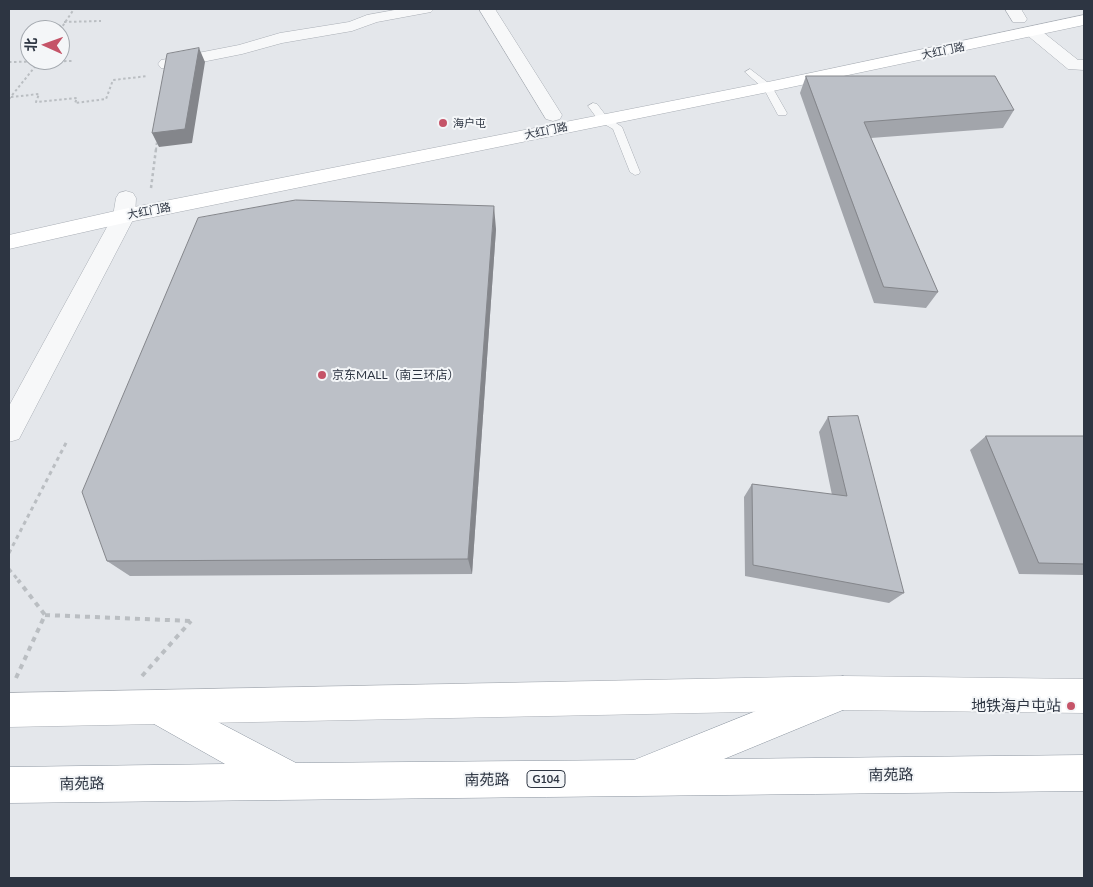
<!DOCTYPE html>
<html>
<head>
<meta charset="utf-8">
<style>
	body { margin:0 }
	#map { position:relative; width:1093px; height:887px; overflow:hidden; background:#e4e7eb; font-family:Lato,"Noto Sans SC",sans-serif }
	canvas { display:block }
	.frame { position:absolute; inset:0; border:10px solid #2d3542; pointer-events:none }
	.north { position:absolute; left:20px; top:20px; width:50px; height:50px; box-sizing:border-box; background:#f4f6f8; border:1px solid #a4a9af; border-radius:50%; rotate:272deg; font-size:14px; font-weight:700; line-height:20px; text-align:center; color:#2d3542 }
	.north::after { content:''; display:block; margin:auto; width:18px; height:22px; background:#c55468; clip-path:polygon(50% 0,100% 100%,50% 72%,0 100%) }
</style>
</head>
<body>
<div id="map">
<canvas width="1093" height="887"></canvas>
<div class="frame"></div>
<div class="north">北</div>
</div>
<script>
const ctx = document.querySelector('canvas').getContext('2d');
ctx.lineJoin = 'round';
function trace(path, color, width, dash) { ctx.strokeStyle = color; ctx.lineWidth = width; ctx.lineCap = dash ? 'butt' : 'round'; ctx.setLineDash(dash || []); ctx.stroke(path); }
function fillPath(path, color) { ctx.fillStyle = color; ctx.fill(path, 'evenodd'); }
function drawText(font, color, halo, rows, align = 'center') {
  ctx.font = font + ' Lato,"Noto Sans SC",sans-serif'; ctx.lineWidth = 4; ctx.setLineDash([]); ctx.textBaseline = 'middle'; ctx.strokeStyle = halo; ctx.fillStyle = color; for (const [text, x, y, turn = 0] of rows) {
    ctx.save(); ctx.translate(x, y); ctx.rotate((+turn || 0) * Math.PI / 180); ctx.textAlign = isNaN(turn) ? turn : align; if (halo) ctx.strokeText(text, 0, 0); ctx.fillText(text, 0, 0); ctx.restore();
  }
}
const pathFar3 = new Path2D(`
	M64 22 101 21
	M60 30 74 9
	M9 62 74 61
	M11 97 39 94 36 102 77 98 75 103 106 99 113 80 148 76
	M9 99 38 63
	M156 150 157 140`);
const pathFar2 = new Path2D(`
	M151 188 156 149`);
const pathFar1 = new Path2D(`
	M9 553 67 441
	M9 569 19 581`);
const path = new Path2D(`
	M45 615 192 621
	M142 676 191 621
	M16 678 45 615 18 580`);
const lane = new Path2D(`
	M750 69 771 85 787 113 786 115H778L764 89 745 72Z
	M593 103 597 104 607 117 622 127 640 172 639 174 635 175 630 172 613 129 599 121 588 106Z`);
const street = new Path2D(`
	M400 9H434L431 12 377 22 352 31 282 43 242 54 167 69 161 68 158 64 161 60 167 59 239 45 280 33 349 22 367 15Z
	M479 9H495L562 115 560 119 553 121 546 119Z
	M1005 9H1021L1027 19 1025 22H1013Z
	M1033 27 1039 29 1078 60H1084V70L1068 69 1027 35 1025 32 1027 29Z
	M126 191 133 193 136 198 135 216 19 439 9 442V406L113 216 116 198 119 193Z`);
const secondary = new Path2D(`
	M1084 15V25L768 92 124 223 9 249V235L124 209 768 82Z
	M843 676 1084 679V713L843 710 9 727V693Z`);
const highway = new Path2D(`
	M843 676 855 681 860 693 855 705 724 759 1084 755V791L9 803V767L225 764 147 720 142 708 147 696 159 691 296 763 634 760Z`);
const wall = new Path2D(`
	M806 76 1014 110 1003 128 871 138 938 292 926 308 874 303 800 93Z
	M496 229 472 574 130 576 107 561Z
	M828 417 904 593 889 603 745 576 744 497 752 484 832 495 819 432Z
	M986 436H1084V575L1019 574 970 450Z`);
const shadedWall = new Path2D(`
	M199 48 205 62 192 143 159 147 152 133Z
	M494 206 496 229 472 574 468 559Z`);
const building = new Path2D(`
	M199 48 185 129 152 133 167 54Z
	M806 76H995L1014 110 864 122 938 292 884 287Z
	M296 200 494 206 468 559 107 561 82 492 198 218Z
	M858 416 904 593 753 565 752 484 847 496 828 417Z
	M986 436H1084V564L1039 563Z`);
const markers = [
	[443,123,5,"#c55468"],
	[322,375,5,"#c55468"],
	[1071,706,5,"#c55468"]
];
const farStreetnames = [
	["大红门路",943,51,-12],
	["大红门路",546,131,-12],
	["大红门路",149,211,-11]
];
const farPoinames = [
	["海户屯",453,123]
];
const shields = [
	[546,779,38]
];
const shieldNames = [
	["G104",546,779]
];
const poiNames = [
	["京东MALL（南三环店）",332,375]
];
const nearPoinames = [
	["地铁海户屯站",1061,706]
];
const nearStreetnames = [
	["南苑路",891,775,-1],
	["南苑路",487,780,-1],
	["南苑路",82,784,-1]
];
trace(lane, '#a9aeb5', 1);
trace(street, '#a9aeb5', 1);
trace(secondary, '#a9aeb5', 1);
trace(highway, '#8c95a0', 1);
trace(pathFar3, '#babec2', 2, [2.5, 2.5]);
trace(pathFar2, '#babec2', 2.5, [3, 3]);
trace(pathFar1, '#babec2', 3, [4, 4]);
trace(path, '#babec2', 4, [5, 5]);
fillPath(lane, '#f7f8f9');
fillPath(street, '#f7f8f9');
fillPath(secondary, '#fff');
fillPath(highway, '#fff');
fillPath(wall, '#a2a5ab');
fillPath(shadedWall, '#84868b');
fillPath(building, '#bcc0c7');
trace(building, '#84868b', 1);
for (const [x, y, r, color] of markers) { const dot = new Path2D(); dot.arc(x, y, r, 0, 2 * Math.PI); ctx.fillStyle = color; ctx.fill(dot); trace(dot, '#f4f6f8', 2); }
drawText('11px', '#2d3542', '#f4f6f8', farStreetnames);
drawText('11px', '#2d3542', '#f4f6f8', farPoinames, 'left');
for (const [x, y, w] of shields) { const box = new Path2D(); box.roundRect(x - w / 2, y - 8.5, w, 17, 4); ctx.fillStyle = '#f4f6f8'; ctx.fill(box); trace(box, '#2d3542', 1); }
drawText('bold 11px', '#2d3542', null, shieldNames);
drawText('12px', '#2d3542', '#f4f6f8', poiNames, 'left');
drawText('15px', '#2d3542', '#f4f6f8', nearPoinames, 'right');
drawText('15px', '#2d3542', '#f4f6f8', nearStreetnames);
</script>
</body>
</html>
